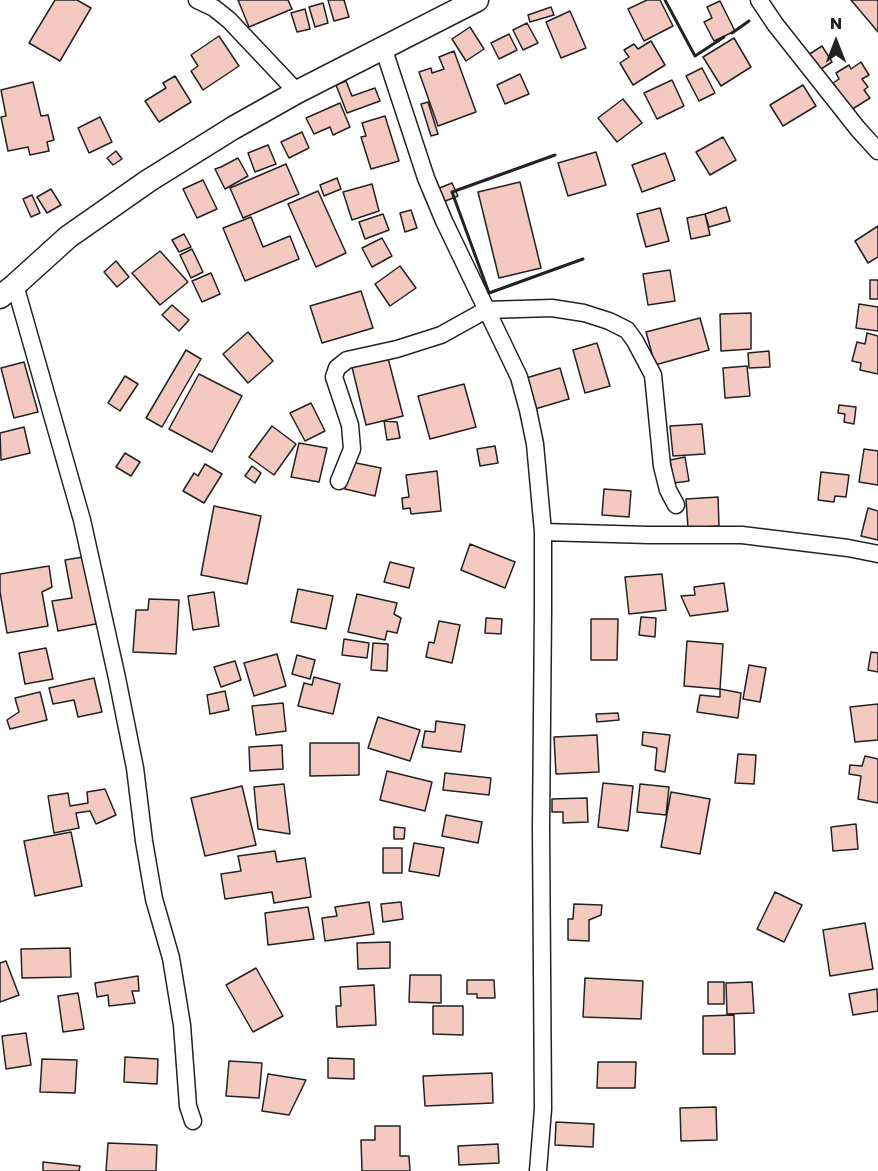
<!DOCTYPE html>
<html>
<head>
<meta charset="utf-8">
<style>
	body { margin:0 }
	#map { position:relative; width:878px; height:1171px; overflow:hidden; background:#fff; font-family:Poppins,sans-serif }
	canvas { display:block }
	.north { position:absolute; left:806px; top:12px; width:60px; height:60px; -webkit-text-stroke:4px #fff; paint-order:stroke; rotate:0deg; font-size:16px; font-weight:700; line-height:24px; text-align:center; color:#222 }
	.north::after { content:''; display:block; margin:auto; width:21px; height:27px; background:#222; clip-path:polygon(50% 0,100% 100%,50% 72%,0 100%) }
</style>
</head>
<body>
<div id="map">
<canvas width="878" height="1171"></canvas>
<div class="north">N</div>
</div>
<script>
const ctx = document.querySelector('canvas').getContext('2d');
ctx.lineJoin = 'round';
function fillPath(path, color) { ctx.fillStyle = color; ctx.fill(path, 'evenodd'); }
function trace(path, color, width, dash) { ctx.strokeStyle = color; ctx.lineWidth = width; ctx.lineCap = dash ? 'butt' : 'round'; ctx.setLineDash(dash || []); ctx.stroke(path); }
const building = new Path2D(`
	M55 0H77L91 8 60 61 29 43Z
	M238 0H288L292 9 249 27Z
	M328 0H344L349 17 334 21Z
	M647 0H660L673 26 644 41 628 9Z
	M851 0H878V32Z
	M720 1 735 31 714 41 704 22 712 18 707 7Z
	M323 3 328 23 315 27 309 7Z
	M551 7 554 15 530 22 528 15Z
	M305 9 310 29 297 32 291 13Z
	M570 11 586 48 561 58 546 22Z
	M527 23 538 43 523 50 513 30Z
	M470 27 484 49 466 61 452 39Z
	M509 34 517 50 499 59 491 43Z
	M219 36 239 66 203 90 191 71 198 66 191 55Z
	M734 38 751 67 721 86 703 57Z
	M651 41 665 65 633 85 620 63 629 57 624 50 634 44 638 49Z
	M822 46 832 62 818 71 808 55Z
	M454 51 476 112 438 126 419 72 431 68 432 73 444 69 439 57Z
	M861 62 869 75 862 79 868 87 864 90 870 98 851 110 833 83 839 79 836 73 849 65 851 69Z
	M702 68 715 93 699 101 686 76Z
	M520 74 529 94 505 104 497 85Z
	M175 76 191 102 159 122 145 101 166 88 163 83Z
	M672 80 684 106 657 119 644 93Z
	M346 81 352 96 375 88 380 101 347 113 336 85Z
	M33 82 41 116 48 115 54 140 47 142 49 151 30 155 28 147 8 151 1 117 6 116 1 90Z
	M803 85 816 106 783 126 770 105Z
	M623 99 642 123 617 142 598 118Z
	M428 102 438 134 431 136 421 104Z
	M340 103 350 127 333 135 330 127 314 134 306 118Z
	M385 116 399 161 371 169 361 137 366 136 362 123Z
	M100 117 112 142 89 153 78 128Z
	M302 132 309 148 289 158 281 142Z
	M723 137 736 160 710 175 696 152Z
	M268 145 276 164 255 172 248 153Z
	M116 151 122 159 113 165 107 158Z
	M596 152 606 185 568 196 558 163Z
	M665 153 675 180 642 192 632 165Z
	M238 158 248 176 225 189 215 169 221 167Z
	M286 164 299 194 243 218 230 188Z
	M337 178 341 189 324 196 320 185Z
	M203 180 217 209 197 218 183 189Z
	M520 182 541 268 499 278 478 192Z
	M452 183 458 196 443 202 437 189Z
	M372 184 379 211 352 220 343 192Z
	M51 189 61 205 47 213 37 197Z
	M318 191 346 253 316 267 288 204Z
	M32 195 40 213 31 217 23 199Z
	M726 207 730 221 709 227 705 214Z
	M660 208 669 241 646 247 637 214Z
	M411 210 417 228 405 232 400 213Z
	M383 214 389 230 365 239 359 222Z
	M705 214 710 235 691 239 687 218Z
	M251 217 263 247 290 236 299 259 245 281 223 228Z
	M878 226V257L868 263 855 241Z
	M184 234 191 247 179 252 172 240Z
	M382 238 392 256 372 267 362 248Z
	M192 249 203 272 191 278 180 255Z
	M160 251 188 282 160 305 132 273Z
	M116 261 129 277 117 287 104 272Z
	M400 266 416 288 390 306 375 284Z
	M670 270 675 301 648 305 643 274Z
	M211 273 220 294 202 302 192 281Z
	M870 280H878V299H870Z
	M361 291 373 328 322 343 310 306Z
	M859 304 878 307V331L856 328Z
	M172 305 189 320 179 331 162 315Z
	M751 313V349L721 351 720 314Z
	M700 318 709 350 655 365 646 332Z
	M248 332 273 361 248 383 223 354Z
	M867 333 878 336V374L860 370 861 363 852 361 857 342 865 344Z
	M597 343 610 386 585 393 573 350Z
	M186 350 201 359 162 427 146 418Z
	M769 351 770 367 749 368 748 353Z
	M388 358 403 416 366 425 352 367Z
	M24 362 38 412 14 418 1 368Z
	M747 366 750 396 725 398 723 368Z
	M560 368 569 399 535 409 526 378Z
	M199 374 242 396 212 452 169 429Z
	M125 376 138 384 120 411 108 403Z
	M464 384 476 427 430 439 418 396Z
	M311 403 325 431 305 441 290 413Z
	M839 405 856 407 854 424 844 422 845 414 838 413Z
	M384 421 397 422 400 438 387 440Z
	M702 424 705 454 673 456 670 426Z
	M272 426 296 444 274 475 249 457Z
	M24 427 30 453 1 460 0 433Z
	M299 443 327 448 319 482 291 477Z
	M495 446 498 463 480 466 477 449Z
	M864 449 878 451V485L859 482Z
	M125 453 140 462 131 476 116 467Z
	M685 457 689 481 674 483 670 460Z
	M351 462 381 468 375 496 345 489Z
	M205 464 222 474 204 503 183 491 194 473 198 476Z
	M252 466 261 473 255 483 245 476Z
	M437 471 441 511 411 514 410 508 403 509 402 498 409 497 406 475Z
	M821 472 849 475 846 497 835 496 834 502 818 500Z
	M604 489 631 491 629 517 602 515Z
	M718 497 719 526 688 528 686 499Z
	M214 506 261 516 247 584 201 575Z
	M868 508 878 511V540L861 536Z
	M470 544 515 562 505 588 461 570Z
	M89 556 101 623 58 631 52 601 72 598 65 560Z
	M390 562 414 568 409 588 384 582Z
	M49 566 52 587 42 592 48 626 7 633 0 592V574Z
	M662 574 666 610 629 614 625 577Z
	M724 583 728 611 690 616 681 596 695 595 694 587Z
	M298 589 333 596 326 629 291 622Z
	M214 592 219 626 193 630 188 596Z
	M357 594 397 603 394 614 401 618 397 633 387 631 385 640 348 632Z
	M149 599 179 600 176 654 133 652 136 610H148Z
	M641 617 656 618 655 637 639 635Z
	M486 618 502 619 501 634 485 633Z
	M591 619H618L617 660H591Z
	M439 621 460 625 452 663 426 657 429 642 434 643Z
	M344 639 369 643 367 658 342 655Z
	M687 641 723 644 720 689 684 686Z
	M373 643 388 644 387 671 371 670Z
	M46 648 53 679 25 684 19 653Z
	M871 652 878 653V672L868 670Z
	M277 654 286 686 254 696 244 663Z
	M297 655 315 660 310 679 292 674Z
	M235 661 241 680 221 687 214 667Z
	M749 665 766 668 760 702 743 699Z
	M314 677 340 684 333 714 298 706 304 683 312 685Z
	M94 678 102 712 78 717 74 700 53 704 49 688Z
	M720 689 741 693 738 718 697 712 700 695 720 697Z
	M225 691 229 710 210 714 207 695Z
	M40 692 47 720 10 729 7 720 19 712 15 698Z
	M283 703 286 731 256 735 252 706Z
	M878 704V740L855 742 850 707Z
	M618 713 619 720 597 722 596 714Z
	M378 717 420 730 410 761 368 748Z
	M436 721 465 725 461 752 422 747 425 731 435 732Z
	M643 732 670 735 665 772 655 770 657 748 642 745Z
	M597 735 599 772 556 774 554 737Z
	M310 743H359V775L310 776Z
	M282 745 283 769 250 771 249 747Z
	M738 754 756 755 754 784 735 783Z
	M865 756 878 759V803L858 799 861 776 849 774 850 765 862 766Z
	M387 771 432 782 425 811 380 800Z
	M445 773 491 778 489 795 443 790Z
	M603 783 633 786 628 831 598 827Z
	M284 784 290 834 258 829 254 787Z
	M640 784 669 787 666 815 637 812Z
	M242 786 256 845 205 856 191 798Z
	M105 789 116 815 96 824 90 811 76 813 79 828 54 833 48 796 68 793 70 806 88 803 87 792Z
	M671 792 710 799 700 854 661 847Z
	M587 798 588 822 563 823V812H552V799Z
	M446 815 482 822 478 843 442 836Z
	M856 824 858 849 833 851 831 827Z
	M394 827 405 828 404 839H394Z
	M71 832 82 886 35 896 24 841Z
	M414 843 444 848 439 876 409 871Z
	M383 848H402V873H383Z
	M275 851 277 862 305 858 311 897 274 903 272 892 225 899 221 874 241 871 238 856Z
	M775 892 802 905 784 942 757 929Z
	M369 902 374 934 325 941 322 918 337 916 335 907Z
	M401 902 403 919 383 922 381 904Z
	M574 904 602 905 601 915 589 920V941L568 940V919H573Z
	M308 907 314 939 268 945 265 913Z
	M865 923 873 969 830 976 823 930Z
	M390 942V968L358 969 357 943Z
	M70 948 71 977 22 978 21 949Z
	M6 961 19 995 0 1002V963Z
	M256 968 283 1016 253 1032 226 985Z
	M410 975H441V1003L409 1002Z
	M138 976 139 991H132L135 1003 109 1006 108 995 97 997 95 983Z
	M585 978 643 981 641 1019 583 1017Z
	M467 980H494L495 998H477V994H467Z
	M708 982H724V1004H708Z
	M752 982 754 1013 727 1014 726 983Z
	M374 985 376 1025 337 1027 336 1006H341L340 987Z
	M877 989 878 1011 853 1015 849 994Z
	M78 993 84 1029 63 1032 58 996Z
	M433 1006H463V1035L433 1034Z
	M734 1015 735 1054H703V1016Z
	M26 1033 31 1065 6 1069 2 1036Z
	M125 1057 158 1059 157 1084 124 1082Z
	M328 1058 354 1059V1079L328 1078Z
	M42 1059 77 1060 75 1093 40 1092Z
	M229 1061 262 1063 259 1098 226 1096Z
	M598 1062H636L635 1088H597Z
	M492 1073 493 1103 425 1106 423 1076Z
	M268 1074 306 1080 289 1115 262 1111Z
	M716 1107 717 1140 681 1141 680 1108Z
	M556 1122 594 1124 593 1147 555 1145Z
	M375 1126H400V1156H409L410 1171H362L361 1140H375Z
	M108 1143 157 1145 156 1171H106Z
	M498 1144 499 1163 459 1165 458 1146Z
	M43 1162 80 1166 79 1171H43Z`);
const street = new Path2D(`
	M197 0 214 8 229 20 297 92
	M759 0 775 24 858 129 878 151
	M383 47 426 178 444 221 519 377 528 410 535 444 543 532V608L541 829 543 1109 538 1171
	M15 285 82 520 117 678 135 768 144 841 154 899 171 958 182 1025 188 1106 193 1121
	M339 481 352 449 350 425 334 377 337 368 347 360 397 349 441 335 486 310 552 308 584 313 609 321 627 330 635 341 653 375 662 466 668 490 676 505
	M543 532 649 535H742L848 548 878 554`);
const secondary = new Path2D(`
	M0 297 15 285 68 237 148 181 233 128 297 92 477 0`);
const wall = new Path2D(`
	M665 0 695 56 724 37
	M732 33 749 21
	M555 155 452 192 489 293 583 259`);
fillPath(building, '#f3c9c0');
trace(building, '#222', 1.5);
trace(street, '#222', 19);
trace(secondary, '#222', 25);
trace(street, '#fff', 16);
trace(secondary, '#fff', 22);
trace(wall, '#222', 3);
</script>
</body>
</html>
